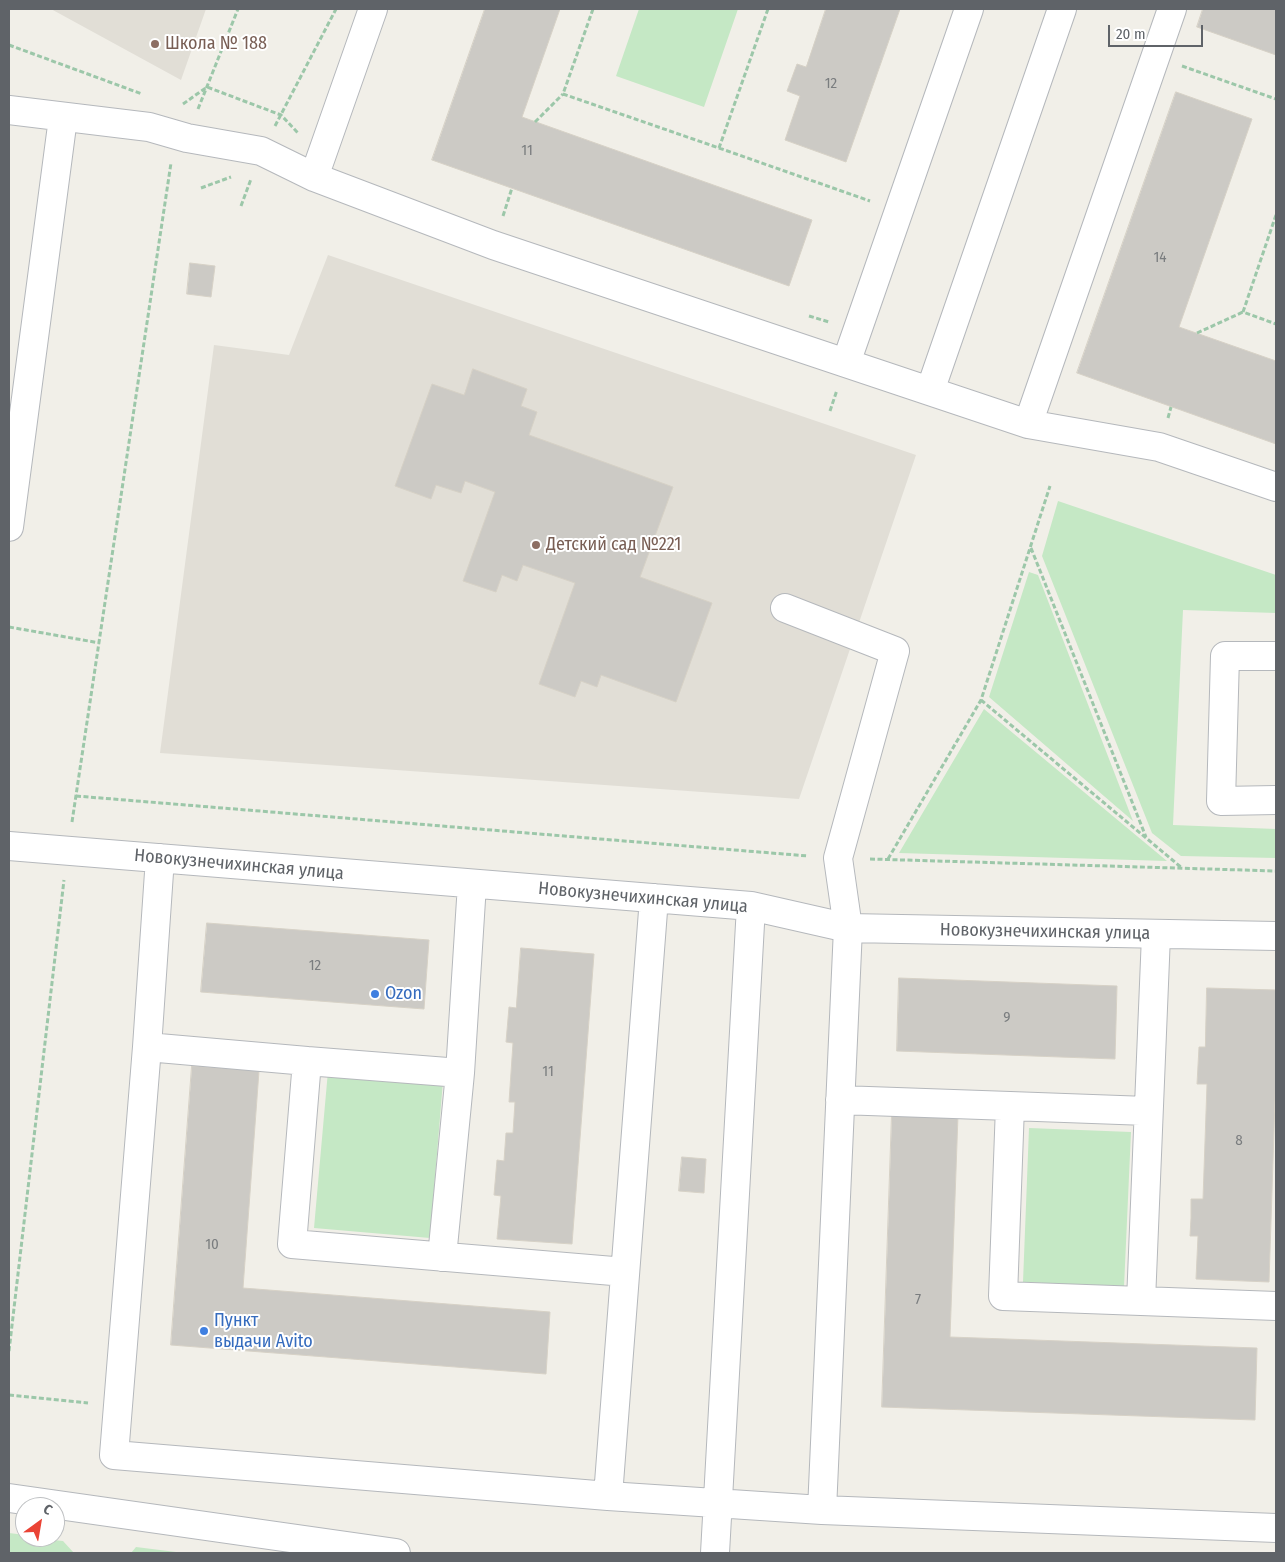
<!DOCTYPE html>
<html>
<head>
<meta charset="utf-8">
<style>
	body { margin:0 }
	#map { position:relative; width:1285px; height:1562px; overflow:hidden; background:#f1efe8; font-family:"Fira Sans Condensed",sans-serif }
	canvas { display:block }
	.frame { position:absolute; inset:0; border:10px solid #5f6368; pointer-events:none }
	.north { position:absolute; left:15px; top:1497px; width:50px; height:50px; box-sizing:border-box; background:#fff; border:1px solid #bfc1c3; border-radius:50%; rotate:32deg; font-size:14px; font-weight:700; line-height:20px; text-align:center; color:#5f6368 }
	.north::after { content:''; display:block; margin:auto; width:18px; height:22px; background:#ea4335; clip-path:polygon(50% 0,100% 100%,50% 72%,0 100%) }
	.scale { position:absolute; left:1108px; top:25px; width:95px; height:22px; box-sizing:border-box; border:2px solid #5f6368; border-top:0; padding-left:6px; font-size:15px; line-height:18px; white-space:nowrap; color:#5f6368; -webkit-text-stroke:4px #fff; paint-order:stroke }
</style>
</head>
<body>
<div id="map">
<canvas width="1285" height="1562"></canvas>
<div class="frame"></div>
<div class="north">С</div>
<div class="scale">20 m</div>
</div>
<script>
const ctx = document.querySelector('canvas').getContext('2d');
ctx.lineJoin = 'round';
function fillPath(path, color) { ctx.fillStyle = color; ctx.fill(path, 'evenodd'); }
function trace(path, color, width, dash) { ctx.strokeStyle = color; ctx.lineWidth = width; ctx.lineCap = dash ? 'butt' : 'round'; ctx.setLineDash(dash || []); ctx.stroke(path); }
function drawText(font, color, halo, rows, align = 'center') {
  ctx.font = font + ' "Fira Sans Condensed",sans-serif'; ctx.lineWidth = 4; ctx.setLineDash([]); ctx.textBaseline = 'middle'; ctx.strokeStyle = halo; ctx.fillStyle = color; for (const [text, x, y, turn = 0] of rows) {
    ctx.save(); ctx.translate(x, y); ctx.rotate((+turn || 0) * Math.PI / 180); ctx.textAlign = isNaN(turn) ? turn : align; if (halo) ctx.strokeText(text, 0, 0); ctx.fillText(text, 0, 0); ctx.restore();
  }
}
const education = new Path2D(`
	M51 9H206L181 80Z
	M328 255 916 455 799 799 160 753 214 345 289 355Z`);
const green = new Path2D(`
	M639 9H738L704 107 616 76Z
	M1058 501 1276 575V613L1183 610 1173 825 1276 829V858L1181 856 1152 833 1042 556Z
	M1029 572 1038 575 1133 821 989 697Z
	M984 709 1167 861 899 853Z
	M328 1071 443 1081 430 1238 314 1228Z
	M1029 1128 1131 1132 1124 1287 1023 1282Z
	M9 1533 25 1535V1537L63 1541 74 1553H9Z
	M136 1547 184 1553H131Z`);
const building = new Path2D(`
	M485 9H560L522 117 812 220 789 286 432 160Z
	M826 9H900L846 162 785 140 800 96 787 91 797 64 806 67Z
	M1203 9H1276V55L1197 27Z
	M1176 92 1252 119 1179 327 1276 361V444L1077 373Z
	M190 263 215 266 211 297 187 294Z
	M473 369 527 389 521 406 537 412 529 435 673 487 640 577 712 603 676 702 601 675 597 687 581 681 575 697 539 684 575 583 523 565 517 581 502 575 496 592 463 581 495 492 465 481 461 493 436 485 431 499 395 486 432 384 464 395Z
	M207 923 429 940 424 1009 201 992Z
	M521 948 594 954 572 1244 497 1239 501 1196 494 1195 497 1160 504 1161 506 1133H513L515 1102H509L513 1043 506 1042 509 1007 516 1008Z
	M899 978 1117 986 1115 1059 897 1051Z
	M1207 988 1276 990V1070L1269 1282 1196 1279 1198 1236H1190L1191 1218V1199H1203L1207 1084H1197L1199 1047H1205Z
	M192 1066 259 1071 243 1288 550 1312 546 1374 171 1345Z
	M892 1113 958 1115 950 1337 1257 1348 1255 1420 882 1407Z
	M682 1157 706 1159 704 1193 679 1191Z`);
const path = new Path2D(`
	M593 9 563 94 719 148 768 9
	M9 45 142 94
	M1182 66 1276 99
	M183 104 207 87 281 115 298 133
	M198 109 238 9
	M535 122 563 94
	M275 126 336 9
	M719 148 870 201
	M201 188 231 177
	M241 206 251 179
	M1276 215 1243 312 1276 324
	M503 216 512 188
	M809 316 829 322
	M1197 333 1243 312
	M830 411 837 390
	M1168 418 1171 407
	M1031 548 1146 837
	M9 627 100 643
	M981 700 1182 868
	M76 796 808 856
	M72 822 171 163
	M870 859 1276 871
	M888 859 981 700 1050 486
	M9 1351 64 880
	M9 1395 88 1403`);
const minor = new Path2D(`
	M9 110 149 127 187 138 261 151 314 177 493 245 1028 424 1159 447 1276 487
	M314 177 373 9
	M846 363 969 9
	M930 391 1062 9
	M1028 424 1172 9
	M9 527 63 118
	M785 608 895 651 838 858 848 928 822 1510
	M1276 656H1225L1221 801 1276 800
	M9 846 751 906 848 928 1276 936
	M160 858 147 1047 307 1061 292 1244 625 1272
	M654 898 608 1496 822 1510 1276 1528
	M1156 935 1141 1301 1276 1306
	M147 1047 114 1455 608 1496
	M307 1061 460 1073 472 884
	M840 1100 1010 1106
	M442 1257 460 1073
	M1141 1301 1003 1296 1010 1106 1147 1111
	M9 1498 396 1553
	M715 1553 751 906`);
const markers = [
	[155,44,5,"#8d6e63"],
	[536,545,5,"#8d6e63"],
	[375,994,5,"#3f7fe0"],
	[204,1331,5,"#3f7fe0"]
];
const numberNames = [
	["12",831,84],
	["11",527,151],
	["14",1160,258],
	["12",315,966],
	["9",1007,1018],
	["11",548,1072],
	["8",1239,1141],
	["10",212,1245],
	["7",918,1300]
];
const educationNames = [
	["Школа № 188",165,44],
	["Детский сад №221",546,545]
];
const streetNames = [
	["Новокузнечихинская улица",239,865,5],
	["Новокузнечихинская улица",643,898,5],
	["Новокузнечихинская улица",1045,932,1]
];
const shopNames = [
	["Ozon",385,994],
	["Пункт",214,1321],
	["выдачи Avito",214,1342]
];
fillPath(education, '#e1ded6');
fillPath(green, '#c5e8c5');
fillPath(building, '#cccac5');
trace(building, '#d6d1c6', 1);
trace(minor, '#b5b8bc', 30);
trace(path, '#9cc7a9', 3, [5, 2.5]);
trace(minor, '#fff', 28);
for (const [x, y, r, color] of markers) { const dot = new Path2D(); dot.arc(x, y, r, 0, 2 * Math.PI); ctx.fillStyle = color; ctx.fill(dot); trace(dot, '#fff', 2); }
drawText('15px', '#7a7d7f', null, numberNames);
drawText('18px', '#785e54', '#fff', educationNames, 'left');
drawText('18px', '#5f6368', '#fff', streetNames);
drawText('18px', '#366cbe', '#fff', shopNames, 'left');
</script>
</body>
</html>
